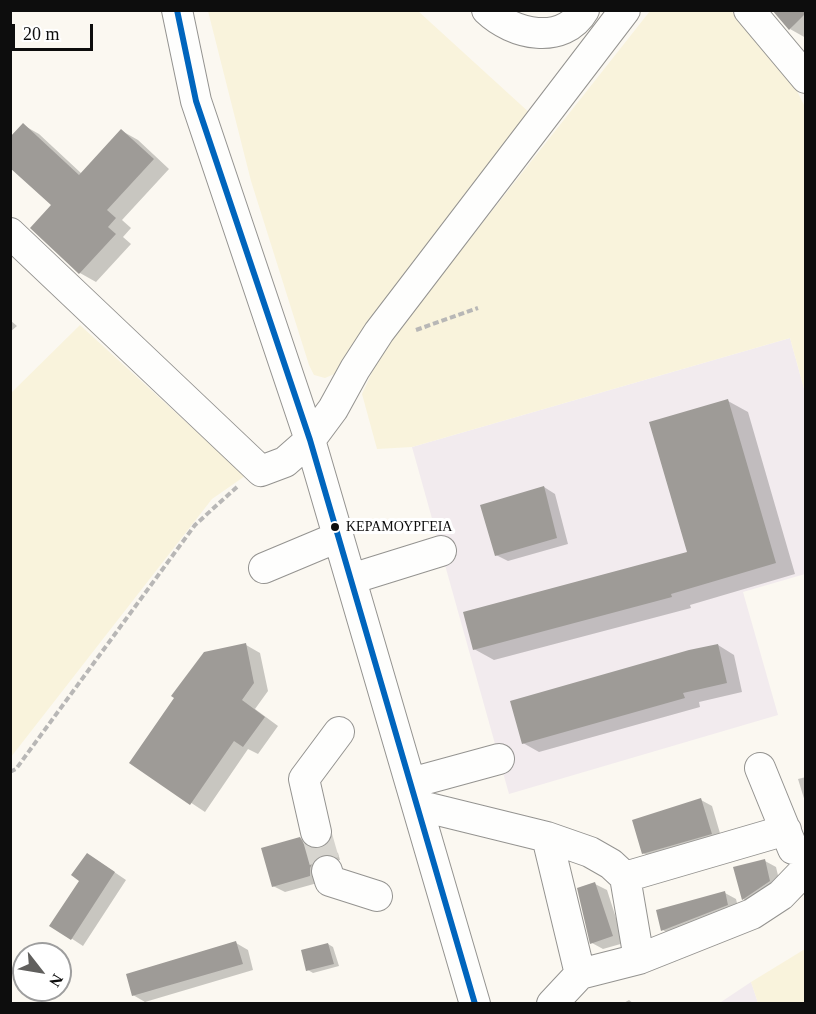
<!DOCTYPE html>
<html>
<head>
<meta charset="utf-8">
<style>
	body { margin:0 }
	#map { position:relative; width:816px; height:1014px; overflow:hidden; background:#fbf8f1; font-family:"Times New Roman",serif }
	canvas { display:block }
	.frame { position:absolute; inset:0; border:12px solid #0d0d0d; pointer-events:none }
	.north { position:absolute; left:12px; top:942px; width:60px; height:60px; box-sizing:border-box; background:#fff; border:2px solid #9e9e9e; border-radius:50%; rotate:121deg; font-size:16px; font-weight:700; line-height:24px; text-align:center; color:#0d0d0d }
	.north::after { content:''; display:block; margin:auto; width:21px; height:27px; background:#605f5d; clip-path:polygon(50% 0,100% 100%,50% 72%,0 100%) }
	.scale { position:absolute; left:12px; top:24px; width:81px; height:27px; box-sizing:border-box; border:3px solid #0d0d0d; border-top:0; padding-left:8px; font-size:18px; line-height:21px; white-space:nowrap; color:#0d0d0d; -webkit-text-stroke:4px #fff; paint-order:stroke }
</style>
</head>
<body>
<div id="map">
<canvas width="816" height="1014"></canvas>
<div class="frame"></div>
<div class="north">N</div>
<div class="scale">20 m</div>
</div>
<script>
const ctx = document.querySelector('canvas').getContext('2d');
ctx.lineJoin = 'round';
function fillPath(path, color) { ctx.fillStyle = color; ctx.fill(path, 'evenodd'); }
function trace(path, color, width, dash) { ctx.strokeStyle = color; ctx.lineWidth = width; ctx.lineCap = dash ? 'butt' : 'round'; ctx.setLineDash(dash || []); ctx.stroke(path); }
function drawText(font, color, halo, rows, align = 'center') {
  ctx.font = font + ' "Times New Roman",serif'; ctx.lineWidth = 6; ctx.setLineDash([]); ctx.textBaseline = 'middle'; ctx.strokeStyle = halo; ctx.fillStyle = color; for (const [text, x, y, turn = 0] of rows) {
    ctx.save(); ctx.translate(x, y); ctx.rotate((+turn || 0) * Math.PI / 180); ctx.textAlign = isNaN(turn) ? turn : align; if (halo) ctx.strokeText(text, 0, 0); ctx.fillText(text, 0, 0); ctx.restore();
  }
}
const industrial = new Path2D(`
	M790 338 805 392V574L743 592 778 715 509 794 412 447Z
	M751 982 758 1003 718 1004Z`);
const farmland = new Path2D(`
	M208 11H418L532 115 339 372 325 378 314 375 309 365 251 181Z
	M650 11H731L751 29 797 91 805 107V392L790 338 412 447 377 449 362 394 379 357 397 331Z
	M80 325 245 476 212 499 11 757V393Z
	M805 949V1003H758L751 982Z`);
const shadow = new Path2D(`
	M806 10V38L790 29Z
	M23 125 39 134 82 174 122 131 138 140 169 169 122 220 131 228 123 237 131 244 96 282 80 273Z
	M10 320 17 326 10 332Z
	M728 401 748 412 795 574 690 605 691 608 494 660 474 649 689 553Z
	M544 487 555 494 568 544 508 561 496 555Z
	M246 645 260 653 268 691 255 709 278 726 258 754 248 749 205 812 131 763 176 698Z
	M718 645 734 655 742 692 699 702 700 707 539 752 523 743Z
	M806 777V805L798 779Z
	M701 800 712 806 722 840 655 860 643 853Z
	M299 838 311 845 314 850H320L327 847 338 853 340 860H334L321 882 285 892 273 886Z
	M98 861 126 880 83 946 51 925Z
	M765 861 776 867 781 888 754 905 743 899Z
	M595 884 607 890 624 943 603 949 592 943Z
	M725 893 736 899 739 911 674 937 663 930 658 911Z
	M236 943 248 950 253 970 145 1002 133 995Z
	M328 944 333 947 339 966 313 973 308 970Z
	M629 1000 634 1004H622Z`);
const building = new Path2D(`
	M772 10H806V13L789 30Z
	M23 123 79 175 121 129 154 159 107 210 116 218 108 227 116 234 79 274 30 228 51 205 10 168V137Z
	M728 399 776 563 671 594 672 597 473 650 463 612 687 552 649 422Z
	M544 486 557 538 495 556 480 505Z
	M246 643 254 683 242 700 265 717 243 747 234 741 190 805 129 763 174 698 171 696 204 652Z
	M718 644 727 683 683 693 685 698 522 744 510 701 689 650Z
	M701 798 712 834 642 854 632 820Z
	M300 837 304 844 311 849H319L327 845 330 854 322 855 314 860 310 868V876L272 887 261 848Z
	M87 853 115 872 71 940 49 926 79 881 71 875Z
	M765 859 770 881 742 900 733 867Z
	M595 882 613 936 590 944 577 888Z
	M725 891 728 905 661 931 656 910Z
	M236 941 243 964 132 996 126 974Z
	M328 943 334 964 306 971 301 950Z`);
const minorTunnel = new Path2D(`
	M316 832 327 871`);
const path = new Path2D(`
	M416 330 478 308
	M10 772 16 769 195 525 238 486`);
const minor = new Path2D(`
	M177 10 196 101 310 440 475 1004
	M487 10C513 35 563 46 584 10
	M749 10 806 78
	M10 233 261 471 285 462 310 440 333 409 355 369 379 332 625 10
	M264 568 338 537
	M351 579 441 551
	M760 768 793 849
	M411 783 499 759
	M417 805 547 837 580 974 552 1004
	M316 832 304 779 339 732
	M547 837 590 852 611 864 625 877 639 959
	M327 871 330 881 377 896
	M625 877 786 830
	M580 974 639 959 752 914 781 895 806 869`);
const bus1 = new Path2D(`
	M177 10 196 101 310 440 475 1004`);
const markers = [
	[335,527,5,"#0d0d0d"]
];
const busNames = [
	["ΚΕΡΑΜΟΥΡΓΕΙΑ",346,527]
];
fillPath(industrial, '#f2ebee');
fillPath(farmland, '#f9f3dc');
fillPath(shadow, '#0003');
fillPath(building, '#9e9b97');
trace(minorTunnel, '#d7d5cf', 30, [30, 15]);
trace(minor, '#949390', 32);
trace(path, '#b8b7b6', 4, [6, 3]);
trace(minor, '#fefefd', 30);
trace(bus1, '#0065bd', 6);
for (const [x, y, r, color] of markers) { const dot = new Path2D(); dot.arc(x, y, r, 0, 2 * Math.PI); ctx.fillStyle = color; ctx.fill(dot); trace(dot, '#fff', 2); }
drawText('14px', '#0d0d0d', '#fff', busNames, 'left');
</script>
</body>
</html>
